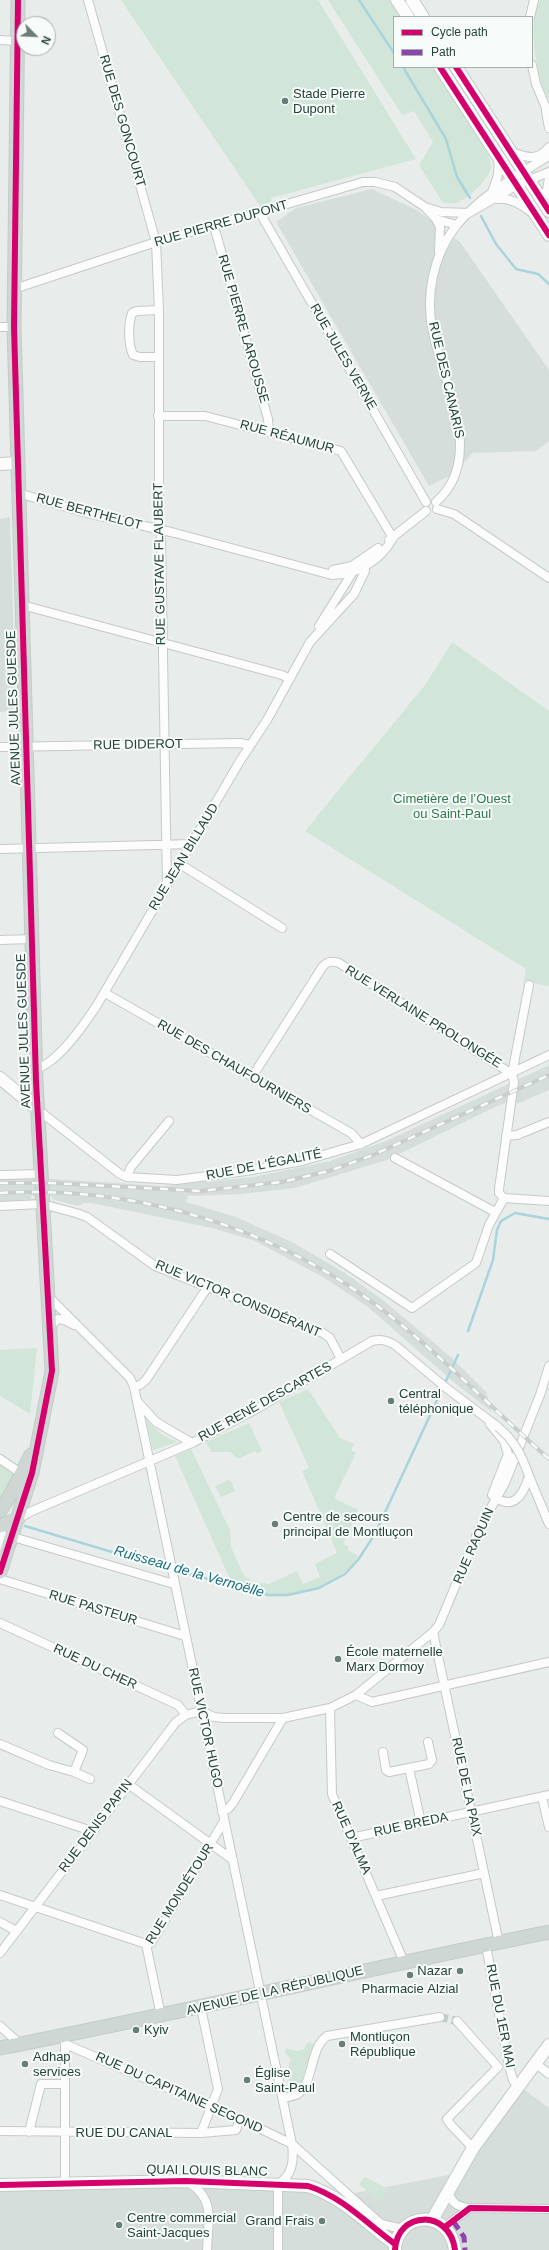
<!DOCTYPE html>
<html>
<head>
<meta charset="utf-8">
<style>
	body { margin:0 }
	#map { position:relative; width:549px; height:2250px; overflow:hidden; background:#e8edeb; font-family:Helvetica,sans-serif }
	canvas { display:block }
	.legend { position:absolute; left:393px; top:16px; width:140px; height:52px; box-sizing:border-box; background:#f7fbf9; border:1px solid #a3b1ad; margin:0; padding:5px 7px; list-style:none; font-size:12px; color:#24423a }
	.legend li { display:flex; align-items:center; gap:8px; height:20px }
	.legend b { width:20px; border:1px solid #a3b1ad }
	.north { position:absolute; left:16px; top:16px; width:40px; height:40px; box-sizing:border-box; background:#f7fbf9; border:1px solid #a3b1ad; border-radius:50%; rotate:114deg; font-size:11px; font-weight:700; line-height:16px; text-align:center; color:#24423a }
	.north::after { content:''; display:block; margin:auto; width:14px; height:18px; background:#697e78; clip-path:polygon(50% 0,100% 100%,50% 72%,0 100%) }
</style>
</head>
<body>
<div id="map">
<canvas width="549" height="2250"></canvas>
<ul class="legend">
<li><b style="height:5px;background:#d6006c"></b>Cycle path</li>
<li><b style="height:5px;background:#8e44ad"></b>Path</li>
</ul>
<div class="north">N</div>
</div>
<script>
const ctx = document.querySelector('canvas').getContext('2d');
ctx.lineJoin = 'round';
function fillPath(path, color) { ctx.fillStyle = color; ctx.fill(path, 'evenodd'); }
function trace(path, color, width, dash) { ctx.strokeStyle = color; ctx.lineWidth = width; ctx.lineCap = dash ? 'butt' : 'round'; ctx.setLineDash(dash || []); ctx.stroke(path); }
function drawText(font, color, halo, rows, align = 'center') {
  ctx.font = font + ' Helvetica,sans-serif'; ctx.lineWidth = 4; ctx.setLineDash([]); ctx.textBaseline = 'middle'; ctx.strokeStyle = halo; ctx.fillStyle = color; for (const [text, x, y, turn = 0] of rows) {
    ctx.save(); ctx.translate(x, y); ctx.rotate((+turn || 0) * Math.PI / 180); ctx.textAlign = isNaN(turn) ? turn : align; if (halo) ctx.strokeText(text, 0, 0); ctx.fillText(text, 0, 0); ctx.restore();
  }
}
const built = new Path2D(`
	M372 189 417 210 460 242 549 370V441L536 451 473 453 450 476 429 486 276 222 296 208Z
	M10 517 16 708H13V711L0 712V519Z
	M549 1065V1090L517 1104 515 1099 495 1107 387 1160 295 1188 241 1194 188 1196 186 1202 236 1217 292 1242 345 1273 383 1300 452 1358 486 1392 492 1412 456 1384 368 1307 323 1277 255 1241 216 1229 92 1203H84L78 1206 52 1199V1196H31V1199L0 1202V1179H52L164 1186 254 1177 330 1161 386 1141Z
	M521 2087 549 2108V2250H0V2185L186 2181 355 2193 464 2172Z`);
const green = new Path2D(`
	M121 0H318L416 159 271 198 272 204 260 206Z
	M328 0H389L400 17H394V67H432L488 154C489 158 491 163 491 167 490 179 468 199 456 203 453 204 447 203 443 203L419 165 433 142 414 111 402 115Z
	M540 0H549V98C537 84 532 37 534 18 534 12 538 6 540 0Z
	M452 642 549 711V986L524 982 526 969 305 831 425 685Z
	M37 1348 30 1414 0 1396V1350Z
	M308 1389 340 1438 354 1444 351 1450 356 1453 334 1498 358 1510 343 1544 349 1547 347 1550 357 1555 358 1560C335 1584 302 1598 269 1595 257 1594 245 1589 233 1586L175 1456 191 1449 230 1530 231 1547 243 1574 253 1582 269 1584 297 1571 303 1584 320 1577 315 1564 337 1553 302 1471 309 1468 279 1402Z
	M146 1419C156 1431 164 1437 178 1442L153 1450Z
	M249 1423 262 1451 257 1454 255 1451 238 1459 230 1452H211L206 1442Z
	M0 1453 9 1461 14 1473 9 1480 15 1484 0 1508Z
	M230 1479 235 1491 221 1497 215 1486Z
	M308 2042 314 2044 299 2089 292 2091C288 2084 288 2065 291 2059L285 2053 286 2048 297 2051 304 2049Z
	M365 2177 387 2188 385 2195 379 2202 359 2184Z`);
const stream = new Path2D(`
	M359 0 394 53
	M403 67 446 139 457 177 470 198
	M481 216 496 244 516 269 538 274 549 284
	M468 1331 493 1260 497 1230 501 1221 515 1213 549 1219
	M25 1526 169 1569
	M174 1570 268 1595H288L319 1588 345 1574 358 1560 375 1534 458 1355`);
const streetTunnel = new Path2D(`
	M440 2017 457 2021`);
const street = new Path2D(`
	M88 0 156 242 159 310V523L161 538 167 885
	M530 17 534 0
	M0 40 16 41
	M532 65 536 84 549 115
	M546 111 549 128
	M512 152C527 158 538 161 549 147
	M492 192C497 180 500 172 498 159
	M497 199C510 197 521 204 531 212
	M547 205 546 196 549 178
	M425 207 441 212 469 213 517 185 549 172
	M260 213 426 502
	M436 219 440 227 439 251
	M214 226 268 419 269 432
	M14 289 156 242 363 182H375L395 187 425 207 436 219 456 225
	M0 327H14
	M159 357H140L133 355C128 343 128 325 132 313L137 311 159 310
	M158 416H205L341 451 393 538
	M18 493 87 513 175 533 332 575C357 575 381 560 393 538
	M436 502C486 458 444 386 433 332 425 297 433 255 456 226 480 196 515 177 547 157L548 148
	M437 509 454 514 549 578
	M389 540 426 511
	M333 570 352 566 378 548
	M22 605 282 675 290 679
	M319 626 354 570
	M0 747 240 743 250 745
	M0 849 192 844
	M180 864 282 928
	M0 940 32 939
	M105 993 351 1133 361 1144
	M36 1069C59 1062 84 1025 97 1005L240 761 267 720 310 642 354 594 365 571 362 561
	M252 1077 323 966C328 961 332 961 339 963L512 1074
	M37 1109 120 1174 127 1177 177 1180 246 1171 302 1161 361 1144 549 1055
	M506 1136 517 1135 549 1122
	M395 1158 495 1212
	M0 1175 40 1174
	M127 1177 131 1167 169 1121
	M504 1198 499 1193V1189L514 1082 512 1074 529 985
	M504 1198 549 1201
	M0 1206 42 1204 76 1213 87 1217 155 1266 323 1333 330 1338 341 1359
	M330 1254 412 1308 476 1263 489 1225 504 1198
	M49 1297 130 1378 134 1387 292 2144C294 2160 293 2175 278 2184V2250
	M50 1327 58 1319 64 1320 74 1325
	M134 1387 140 1385 146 1380 207 1288
	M137 1401 156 1422 192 1443
	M490 1424 504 1441 508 1454 492 1495C513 1512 523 1496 529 1476
	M0 1459 22 1474
	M529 1476 549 1524
	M18 1519 32 1511 192 1443 258 1408 372 1341C381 1339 386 1340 395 1345L445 1387 498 1427
	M13 1537 174 1584
	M0 1579 185 1636
	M0 1623 178 1705 186 1715
	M433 1632 499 1943
	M356 1695 372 1702 549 1662
	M330 1708 332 1794 404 1962
	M201 1711 214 1717 224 1718H283L330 1708 356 1695 433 1632 439 1625 480 1527 505 1483 540 1395 549 1366
	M0 1744 49 1765 74 1772 83 1750 58 1733
	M383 1752 386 1770 389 1772 409 1768 421 1823
	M409 1768 429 1764 432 1760 428 1742
	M74 1772 90 1779
	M128 1784 233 1860
	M542 1797 549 1827
	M0 1801 92 1831
	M222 1812 228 1809 233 1803 283 1718
	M351 1838 549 1795
	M0 1895 146 1944
	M376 1896 484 1873
	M0 1922 16 1931
	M146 1944 151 1943 224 1821
	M146 1944 161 2016
	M486 1946 509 2066 513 2080 517 2086
	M0 1953 176 1722 186 1715 201 1711
	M201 2008 218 2089 201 2133
	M457 2021 498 2067
	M0 2026 20 2044
	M65 2039V2182
	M65 2044 240 2119 292 2144 381 2224 403 2229
	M535 2063 549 2074
	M283 2098C287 2097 295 2096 298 2094 315 2080 309 2049 327 2036L440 2017
	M0 2131 201 2133 236 2130 240 2119
	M29 2132 41 2084H65
	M473 2148 451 2125 447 2119 498 2067
	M188 2182C216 2199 208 2222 207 2250
	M448 2192C453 2204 457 2207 470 2208
	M445 2227 470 2208 549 2209`);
const secondary = new Path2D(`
	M397 0 408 17
	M412 0 423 17
	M440 67 549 235
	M456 67 549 211
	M0 464 18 463
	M0 1078 37 1109
	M0 1534 4 1546V1558
	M0 2185 186 2181 308 2186C343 2197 366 2223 395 2244
	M432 2220 473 2148 549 2045
	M395 2250C397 2210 450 2209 455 2250`);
const primary = new Path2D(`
	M0 1511 11 1494 31 1455
	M0 1526 18 1519
	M0 1572 32 1473 52 1371 36 1081 14 327 18 0
	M0 2048C184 2012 366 1969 549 1932`);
const rail = new Path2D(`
	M0 1183H52L200 1191 282 1182 329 1171 373 1155 549 1075
	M0 1193C129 1185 263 1224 368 1299 433 1346 489 1406 549 1459`);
const streetBridge = new Path2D(`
	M498 1427C515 1441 522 1456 529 1476`);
const quiet = new Path2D(`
	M453 2221 464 2237 465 2250`);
const cycleway = new Path2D(`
	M440 67 549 235
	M456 67 549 211
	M0 1572 32 1473 52 1371 36 1081 14 327 18 0
	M0 2185 186 2181 308 2186C343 2197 366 2223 395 2244
	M445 2227 470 2208 549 2209
	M395 2250C397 2210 450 2209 455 2250`);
const markers = [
	[285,101,4,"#697e78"],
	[391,1401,4,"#697e78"],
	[275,1524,4,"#697e78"],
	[338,1659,4,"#697e78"],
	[460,1971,4,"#697e78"],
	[410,1975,4,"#697e78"],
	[136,2030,4,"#697e78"],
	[342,2044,4,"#697e78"],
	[25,2064,4,"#697e78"],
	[247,2080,4,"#697e78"],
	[322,2221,4,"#697e78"],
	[119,2225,4,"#697e78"]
];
const poiNames = [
	["Stade Pierre",293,94],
	["Dupont",293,109],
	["Central",399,1394],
	["téléphonique",399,1409],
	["Centre de secours",283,1517],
	["principal de Montluçon",283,1532],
	["École maternelle",346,1652],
	["Marx Dormoy",346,1667],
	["Nazar",452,1971,"right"],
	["Pharmacie Alzial",410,1989,"center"],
	["Kyiv",144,2030],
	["Montluçon",350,2037],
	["République",350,2052],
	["Adhap",33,2057],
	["services",33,2072],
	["Église",255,2073],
	["Saint-Paul",255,2088],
	["Centre commercial",127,2218],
	["Saint-Jacques",127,2233],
	["Grand Frais",314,2221,"right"]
];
const streetNames = [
	["RUE DES GONCOURT",122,121,74],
	["RUE PIERRE DUPONT",221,224,-16],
	["RUE PIERRE LAROUSSE",243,329,74],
	["RUE JULES VERNE",343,357,60],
	["RUE DES CANARIS",446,380,77],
	["RUE RÉAUMUR",287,437,15],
	["RUE BERTHELOT",89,512,15],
	["RUE GUSTAVE FLAUBERT",160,564,-91],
	["AVENUE JULES GUESDE",14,708,-92],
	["RUE DIDEROT",138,745,-1],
	["RUE JEAN BILLAUD",184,857,-59],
	["RUE VERLAINE PROLONGÉE",423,1017,32],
	["AVENUE JULES GUESDE",24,1031,-92],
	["RUE DES CHAUFOURNIERS",234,1067,30],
	["RUE DE L'ÉGALITÉ",264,1165,-11],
	["RUE VICTOR CONSIDÉRANT",238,1299,23],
	["RUE RENÉ DESCARTES",265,1402,-29],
	["RUE RAQUIN",474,1546,-66],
	["RUE PASTEUR",93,1608,17],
	["RUE DU CHER",95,1667,25],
	["RUE VICTOR HUGO",205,1728,78],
	["RUE DE LA PAIX",466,1787,78],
	["RUE BREDA",411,1825,-12],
	["RUE DENIS PAPIN",96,1826,-53],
	["RUE D'ALMA",351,1838,66],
	["RUE MONDÉTOUR",180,1894,-58],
	["AVENUE DE LA RÉPUBLIQUE",275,1991,-13],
	["RUE DU 1ER MAI",500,2016,79],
	["RUE DU CAPITAINE SEGOND",179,2093,24],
	["RUE DU CANAL",124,2133],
	["QUAI LOUIS BLANC",207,2171,1]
];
const parkNames = [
	["Cimetière de l’Ouest",452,799],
	["ou Saint-Paul",452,814]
];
const waterNames = [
	["Ruisseau de la Vernoëlle",189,1572,16]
];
fillPath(built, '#d6dedb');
fillPath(green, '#d1e6d8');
trace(stream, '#a9d4db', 2.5);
trace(streetTunnel, '#c1cbc8', 8, [8, 4]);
trace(street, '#c5cac8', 10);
trace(secondary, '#c3cbc8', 14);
trace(primary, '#c3ccc9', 15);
trace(street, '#fcfcfc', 8);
trace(secondary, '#fcfcfc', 12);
trace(primary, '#cfd7d5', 13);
trace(rail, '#c9cdcc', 4);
trace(rail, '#f7fbf9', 2.5, [8]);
trace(streetBridge, '#c5cac8', 10, []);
trace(streetBridge, '#fcfcfc', 8);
trace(quiet, '#8e44ad', 5, [10, 5]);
trace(cycleway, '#d6006c', 6);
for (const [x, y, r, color] of markers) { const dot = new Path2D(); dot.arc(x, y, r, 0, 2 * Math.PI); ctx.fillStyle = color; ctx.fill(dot); trace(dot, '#f7fbf9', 1.5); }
drawText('13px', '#24423a', '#f7fbf9', poiNames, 'left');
drawText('13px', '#24423a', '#f7fbf9', streetNames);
drawText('13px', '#2d7a4b', '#f7fbf9', parkNames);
drawText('italic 14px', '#1c6f80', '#f7fbf9', waterNames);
</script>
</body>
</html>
